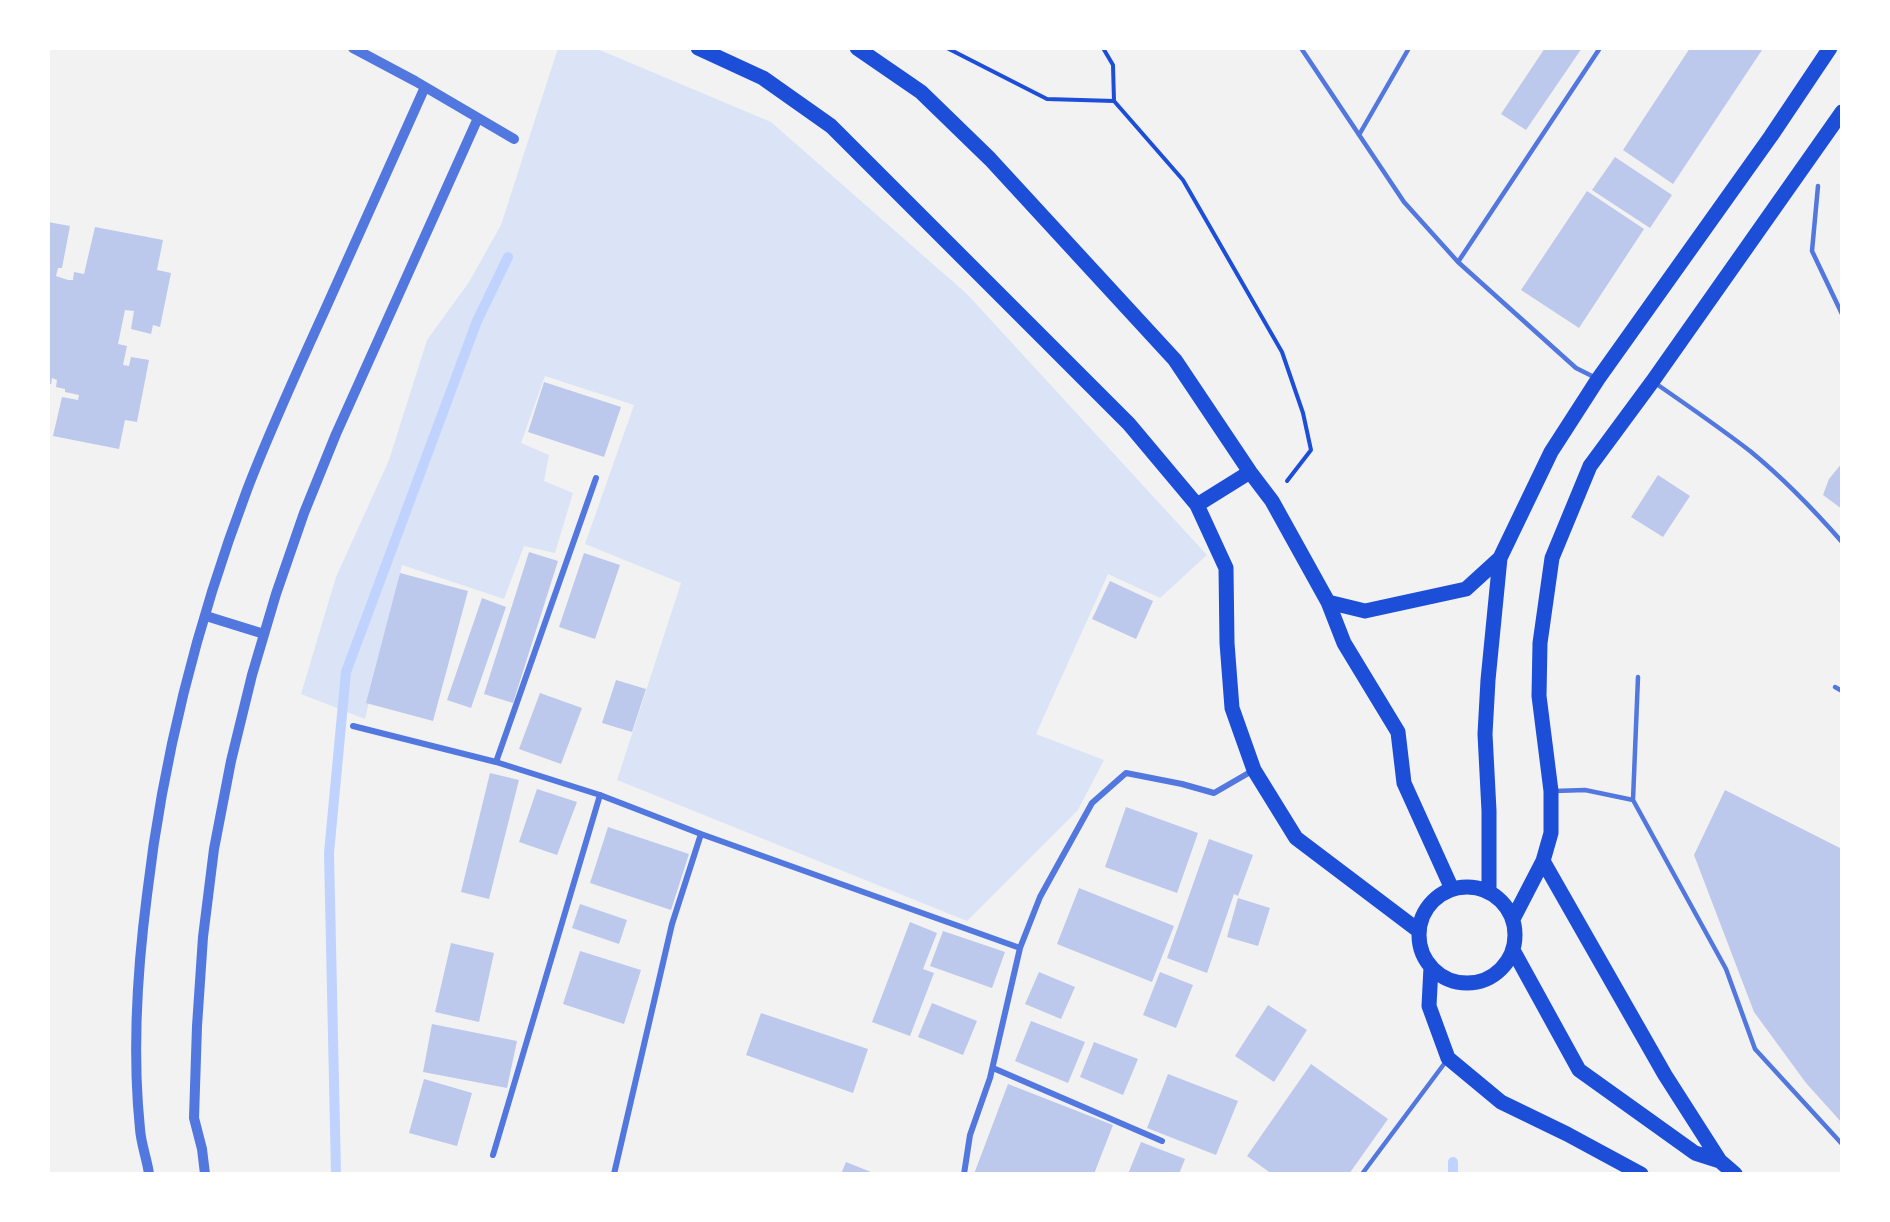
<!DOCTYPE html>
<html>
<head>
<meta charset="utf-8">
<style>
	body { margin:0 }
	#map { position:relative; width:1890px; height:1222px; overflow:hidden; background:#f2f2f2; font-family:"Roboto Condensed",sans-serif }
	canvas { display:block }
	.frame { position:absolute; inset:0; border:50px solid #fff; pointer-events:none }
</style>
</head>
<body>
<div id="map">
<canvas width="1890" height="1222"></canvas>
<div class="frame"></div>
</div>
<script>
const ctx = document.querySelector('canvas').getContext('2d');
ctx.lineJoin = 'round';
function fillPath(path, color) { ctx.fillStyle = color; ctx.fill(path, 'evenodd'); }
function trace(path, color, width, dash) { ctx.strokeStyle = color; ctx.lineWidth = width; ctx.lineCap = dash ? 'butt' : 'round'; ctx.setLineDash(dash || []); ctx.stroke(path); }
const green = new Path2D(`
	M558 48H595L771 122 967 294 1207 555 1160 598 1108 574 1036 734 1104 760 1078 810 967 921 617 780 681 583 585 544 634 405 545 376 521 443 549 455 544 481 573 493 555 553 524 546 504 599 402 565 365 719 301 694 336 577 389 460 427 340 469 282 501 225Z`);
const stream = new Path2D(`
	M336 1174 329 853 346 672 477 321 508 257
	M1453 1174V1162`);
const building = new Path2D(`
	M1545 48H1582L1526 130 1501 114Z
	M1690 48H1759L1762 50 1673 184 1623 150Z
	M1615 157 1672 195 1650 228 1592 190Z
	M1587 191 1644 229 1579 328 1521 290Z
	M48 222 70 226 62 268H58L56 276 68 280H73L74 272 84 274 95 227 163 240 157 270 171 273 160 327 153 325 151 334 131 329 134 311 125 310 118 344 127 346 123 365 129 366 131 357 149 360 137 422 125 420 119 449 53 436 62 397 78 400 79 395 65 392V389L56 387 57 380 52 378 51 384H48Z
	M544 382 621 407 604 457 528 432Z
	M1842 463V509L1823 495 1829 479Z
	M1658 475 1690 496 1663 537 1631 517Z
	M529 552 558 561 513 703 484 694Z
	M584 553 620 565 595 639 559 627Z
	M400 573 468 591 433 721 366 703Z
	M1110 581 1153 601 1136 639 1092 619Z
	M482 598 506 607 471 708 447 700Z
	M616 680 646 689 632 732 602 723Z
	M540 693 582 708 561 764 519 749Z
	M490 773 519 780 489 899 461 892Z
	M537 789 577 802 557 855 519 842Z
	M1725 790 1842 849V1123L1806 1083 1754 1012 1694 855Z
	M1126 807 1198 833 1177 893 1105 867Z
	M608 827 689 854 671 910 590 883Z
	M1209 839 1253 855 1238 896 1234 894 1207 973 1167 958Z
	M1079 888 1174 926 1152 982 1057 944Z
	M1238 898 1270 908 1258 946 1227 937Z
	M580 904 627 920 619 944 572 928Z
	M910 922 937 933 923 969 934 973 910 1036 872 1022Z
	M943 931 1005 952 992 988 930 966Z
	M451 943 494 953 479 1022 435 1012Z
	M580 951 641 970 624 1024 563 1004Z
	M1039 972 1075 987 1061 1019 1025 1004Z
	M1160 972 1193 985 1176 1028 1143 1015Z
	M932 1003 977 1021 963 1055 918 1037Z
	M1268 1005 1307 1030 1274 1082 1235 1056Z
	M761 1013 868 1049 853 1093 746 1055Z
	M1031 1021 1085 1042 1068 1083 1015 1061Z
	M432 1024 517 1041 507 1088 423 1072Z
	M1094 1042 1138 1059 1123 1095 1080 1077Z
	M1311 1064 1388 1119 1349 1174H1272L1247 1156Z
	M1168 1074 1238 1101 1216 1155 1147 1128Z
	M424 1079 472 1093 457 1146 409 1133Z
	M1008 1084 1113 1125 1094 1174H974Z
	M1141 1142 1185 1159 1179 1174H1128Z
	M846 1162 876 1174H841Z`);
const path = new Path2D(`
	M947 48 1047 99 1114 101
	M1103 48 1113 65 1114 101 1183 180 1282 352 1303 413 1311 450 1287 481`);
const service = new Path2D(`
	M1301 48 1404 202 1458 262 1576 368 1596 378
	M1359 135 1409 48
	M1818 186 1812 251 1842 314
	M1458 262 1600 48
	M1655 383C1687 405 1719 427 1750 451 1783 478 1814 510 1842 542
	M1638 677 1633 800 1726 969 1755 1049 1842 1144
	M1835 687 1842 691
	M1554 791 1585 790 1633 800
	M1362 1174 1447 1060`);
const minor = new Path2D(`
	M353 726 496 762 600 795 701 834 1020 948
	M496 762 596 478
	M993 1068 1162 1141
	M493 1155 600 795
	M614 1174 672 924 701 834
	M964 1174 970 1135 990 1078 1020 948 1040 897 1092 803 1126 773 1182 784 1214 793 1252 771`);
const tertiary = new Path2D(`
	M353 48 415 81 514 139
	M206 616 264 634
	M149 1174C147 1159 141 1144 140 1129 132 1051 137 972 147 895 163 757 198 620 247 490 270 430 297 371 324 312 358 237 391 162 425 87
	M205 1174 202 1149 194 1118 197 1026 203 937 214 849 231 761 252 675 276 594 304 513 336 434 478 118`);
const primary = new Path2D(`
	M698 48 763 78 831 126 1129 424 1197 505 1226 568 1227 643 1232 708 1254 770 1296 838 1419 931
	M857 48 921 92 990 159 1175 360 1250 472 1272 501 1328 602 1344 643 1398 732 1404 783 1452 889
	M1197 505 1250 472
	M1328 602 1365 611 1466 589 1500 558
	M1543 861 1665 1075 1720 1161
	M1419 935a48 48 0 1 1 96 0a48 48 0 1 1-96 0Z
	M1489 891V811L1485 734 1488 680 1500 558 1551 452 1598 379 1771 136 1830 48
	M1513 919 1543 861 1551 833V791L1539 696 1540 643 1552 558 1590 466 1652 382 1842 112
	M1513 950 1579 1070 1695 1153 1720 1161 1735 1174
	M1431 967 1429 1006 1448 1058 1501 1102 1567 1134 1641 1174`);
fillPath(green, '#dbe4f7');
trace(stream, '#bfd3fe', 10);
fillPath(building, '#bdc9ec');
trace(path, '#1d4ed8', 4);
trace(service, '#5277de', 4.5);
trace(minor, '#5277de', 6);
trace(tertiary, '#5277de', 10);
trace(primary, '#1d4ed8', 15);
</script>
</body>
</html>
